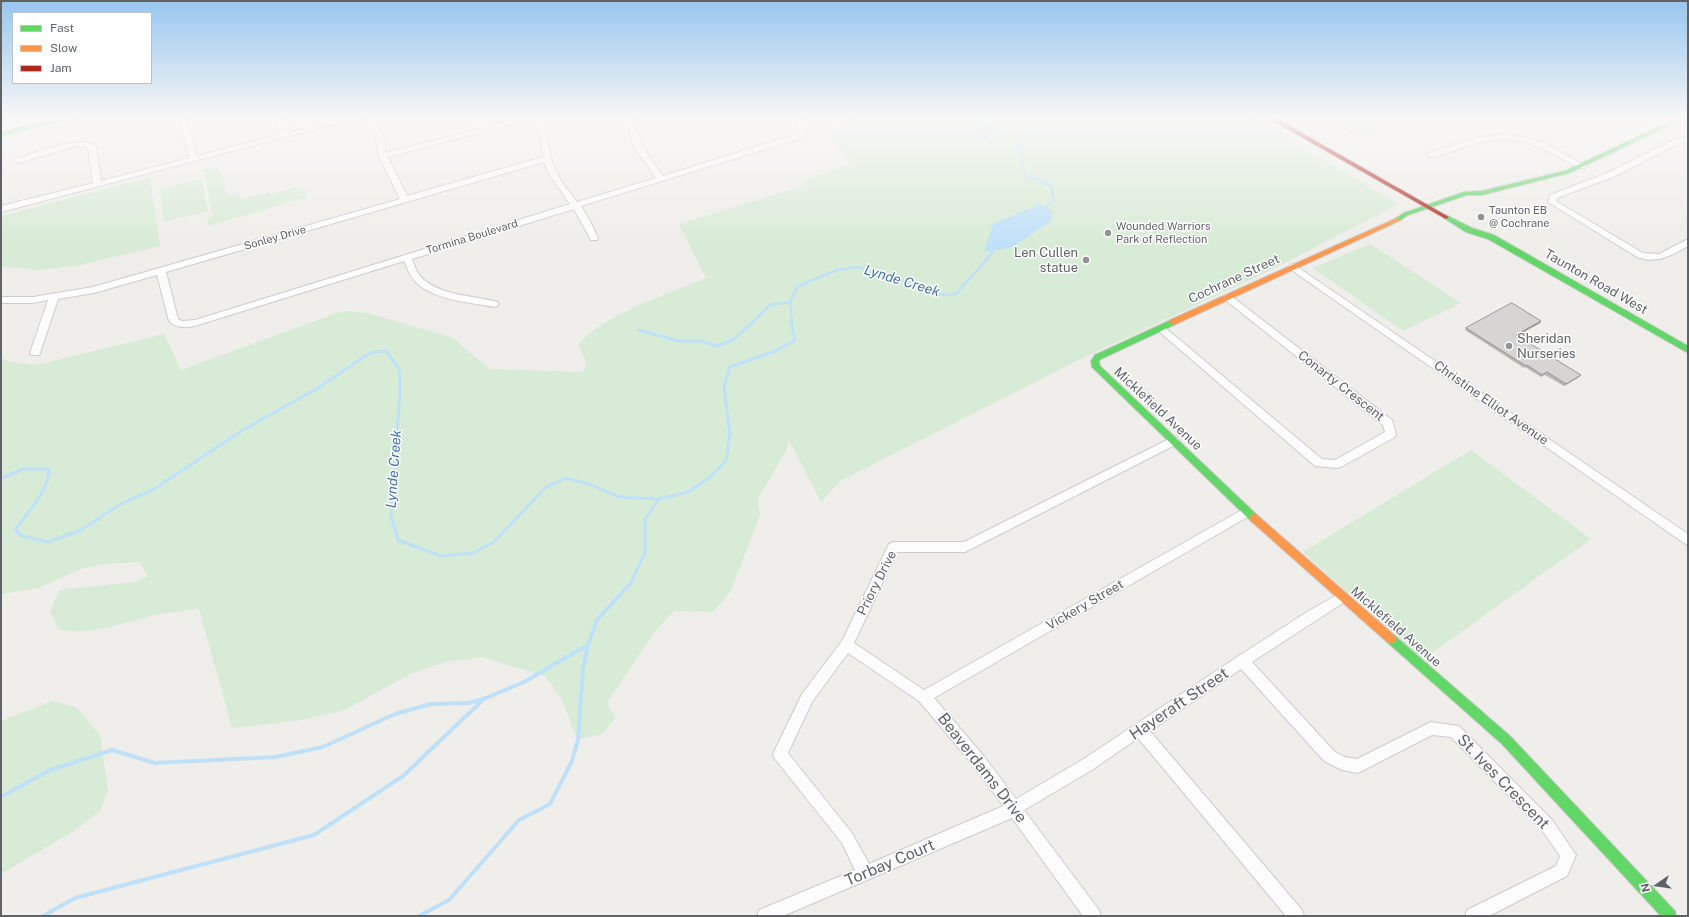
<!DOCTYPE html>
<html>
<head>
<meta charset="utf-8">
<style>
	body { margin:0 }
	#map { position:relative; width:1689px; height:917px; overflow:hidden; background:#efeeea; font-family:"Public Sans",sans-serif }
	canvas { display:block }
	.frame { position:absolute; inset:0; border:2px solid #5f6368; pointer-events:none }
	.legend { position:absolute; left:12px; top:12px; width:140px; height:72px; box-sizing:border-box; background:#fff; border:1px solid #bfc1c3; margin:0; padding:5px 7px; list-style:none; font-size:12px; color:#5f6368 }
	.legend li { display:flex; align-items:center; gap:8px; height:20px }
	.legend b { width:20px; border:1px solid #bfc1c3 }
	.north { position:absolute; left:1637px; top:865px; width:40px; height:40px; -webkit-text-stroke:3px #fff; paint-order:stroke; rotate:257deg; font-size:11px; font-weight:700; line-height:16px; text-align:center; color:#5f6368 }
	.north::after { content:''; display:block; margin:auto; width:14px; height:18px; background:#5f6368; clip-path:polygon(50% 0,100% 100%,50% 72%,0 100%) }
</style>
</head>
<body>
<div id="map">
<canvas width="1689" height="917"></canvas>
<div class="frame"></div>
<ul class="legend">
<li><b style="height:5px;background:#63d668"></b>Fast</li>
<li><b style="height:5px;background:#ff974d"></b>Slow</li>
<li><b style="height:5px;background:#b3261e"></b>Jam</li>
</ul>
<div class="north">N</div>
</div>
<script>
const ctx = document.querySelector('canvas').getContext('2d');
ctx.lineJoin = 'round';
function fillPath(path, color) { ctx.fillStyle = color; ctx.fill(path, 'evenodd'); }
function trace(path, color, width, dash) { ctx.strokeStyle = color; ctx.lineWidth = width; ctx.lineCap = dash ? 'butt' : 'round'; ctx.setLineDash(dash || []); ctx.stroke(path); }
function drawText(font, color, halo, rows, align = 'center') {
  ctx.font = font + ' "Public Sans",sans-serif'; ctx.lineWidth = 3; ctx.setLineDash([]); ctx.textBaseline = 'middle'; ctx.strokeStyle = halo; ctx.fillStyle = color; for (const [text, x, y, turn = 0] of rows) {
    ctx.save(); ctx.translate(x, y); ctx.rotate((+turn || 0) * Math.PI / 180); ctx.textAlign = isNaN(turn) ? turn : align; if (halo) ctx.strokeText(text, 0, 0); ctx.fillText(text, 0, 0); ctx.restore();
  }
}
const green = new Path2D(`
	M854 117H1250L1399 204 1271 270 1077 361 840 481 821 502 789 440 786 451 758 499 760 515 731 591 713 612 674 611 653 634 607 702 615 718 602 734 577 740 562 699 545 676 482 657 445 662 410 674 345 710 301 720 232 728 199 609C184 611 169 612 155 615 124 622 90 637 58 629L50 612 59 590 134 582 148 576 139 562 105 564 80 569 39 588 1 594V358L9 362 36 365 164 334 181 370 337 313 347 311 368 313 453 338 489 369 583 372 587 364 578 345C598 317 673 292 706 278L679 224 806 185 803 181 851 163 829 133Z
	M1323 117H1422L1414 120 1401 119 1359 138Z
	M213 168 220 170 228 196 239 194 241 199 270 192 271 194 297 187 298 191 304 189 308 197 208 226 207 220 213 215 203 170Z
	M150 177 160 246 76 266 37 270 1 266V216Z
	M202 179 208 211 164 222 160 189Z
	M1370 244 1461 303 1403 331 1313 268Z
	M1471 450 1591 539 1422 660 1303 552Z
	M52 701 76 707 100 735 108 791 100 811 77 829 1 874V721Z`);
const water = new Path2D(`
	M984 120H992L996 121 994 126 996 129 995 131 989 132 988 142 978 138 977 134 981 133V122Z
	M1040 204 1052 211V220L1013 247 984 252 993 224Z`);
const streamFar2 = new Path2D(`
	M1034 117 1026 123 1021 144 1024 173 1051 186 1054 201 1044 208
	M752 323 770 305 790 302
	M792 323 790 302 798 286 837 270 858 267 923 287 934 293 946 295 956 294C969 278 984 265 995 248`);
const streamFar1 = new Path2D(`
	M639 330 678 341H701L717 346 733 340 753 322
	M1 478 24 469H49C51 487 26 515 15 530L22 536 48 542 81 530 121 504 154 489 243 430 318 388 365 356 373 352 386 351 399 369 400 393 391 516 398 540 441 556 473 553 494 542 546 487 566 478 592 485 619 497 659 499 688 492 710 477 726 461 730 435 724 386 730 367 776 351 795 340 791 322
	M630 584 645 553V519L659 499`);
const stream = new Path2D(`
	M1 797 48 771 112 750 155 763 275 757 323 747 395 714 431 704 469 703 486 698 524 682 588 645
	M43 916 75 898 314 835 403 776 484 699
	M419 916 449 900 519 820 550 804 572 761 578 740 583 668 588 645 597 620 631 583`);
const street = new Path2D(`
	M178 117H186L197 156 281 134 273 117H281L288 133 347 117H361L1 212V206L93 183 88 147 77 146 18 163 14 161 15 159C32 154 83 134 96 146L101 181 190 158Z
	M367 117H375L383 135 386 153 512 120 526 117H545C548 136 548 156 557 173 562 184 570 193 577 202L656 178 634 146 625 117H633L634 121 668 117 686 118 682 120 636 126 642 146 663 176 796 134 800 131 793 117H801L808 131 802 138 581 206 590 221 598 238 597 240H591L574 209 412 259C414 264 416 271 420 276 438 296 473 295 497 302L499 304 497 306 494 307C470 302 439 301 419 285 411 279 408 270 404 261L198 325C189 328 176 329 169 321L157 275 94 293 58 299 40 353 39 355H31L30 353 48 300 33 303H1V297H33L93 287 400 199 379 156 375 135ZM538 120 543 157 407 196 388 157 512 124ZM544 162 549 174 570 204 195 320 182 321 178 319 166 272Z
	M1509 134 1540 141 1586 166 1585 168H1579C1546 150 1521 132 1482 142 1465 146 1449 153 1432 157L1428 155 1429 153 1480 137Z
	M1688 137V141L1680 143 1613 177 1557 198 1556 201 1643 253 1659 254 1688 239V246L1674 254 1660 259 1648 260 1637 257 1548 202 1550 195 1607 173 1675 139Z
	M1293 264 1688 534V545L1684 543 1290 269 1288 267Z
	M1227 294 1230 295 1392 420 1396 434 1395 437 1341 467 1337 468 1315 466 1155 328 1157 326H1163L1322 459 1335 460 1385 432 1383 425 1224 299 1222 297Z
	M1173 437 1177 438 1178 441 1177 444 969 550 965 552H897L854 643 924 690 1247 507 1251 509 1253 512 1251 515 934 698 983 755 1016 799 1082 760 1237 657 1307 612 1342 592 1346 593 1348 597 1346 601 1252 662 1334 751 1344 757 1357 759 1431 722 1459 726 1552 820 1576 855 1567 876 1489 916H1465L1467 910 1556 866 1560 856 1542 830 1451 737 1432 735 1358 773 1342 770 1324 761 1241 669 1150 731 1302 910 1304 916H1286L1138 738 1092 770 1024 810 1099 910 1101 916H1083L1012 818 783 916H757L759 910 855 870 842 843 775 759 773 754 802 694 842 641 889 544 893 542H964ZM848 653 919 701 973 765 1003 806 869 864 852 833 788 753 812 702Z`);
const fast = new Path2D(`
	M64 117H77L1 136V132Z
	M1679 117H1688L1569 173 1482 195H1467L1408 215 1399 221H1395L1393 220 1404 213 1464 192 1482 191 1565 171Z
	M1446 215 1472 228 1494 235 1688 346V353L1488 239 1466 232 1444 218V216Z
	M1173 319 1177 322 1176 324 1101 359 1099 361 1100 366 1257 515 1259 518 1257 521H1251L1092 367 1091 361 1095 355Z
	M1391 634 1395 636 1510 736 1675 911 1676 916H1661L1502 744 1387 642 1386 639 1387 636Z`);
const slow = new Path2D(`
	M1397 218 1401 220 1399 221 1176 324 1173 325 1169 322 1170 320Z
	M1254 514 1257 515 1395 636 1396 639 1395 642 1391 644 1387 642 1251 521 1249 518 1251 515Z`);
const jam = new Path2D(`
	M1266 117H1274L1449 217 1446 219 1444 218Z`);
const wall = new Path2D(`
	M1541 321 1540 323 1517 336 1579 377 1564 386 1545 375 1541 377 1525 367 1524 368 1465 330 1466 328Z`);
const shadedWall = new Path2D(`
	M1541 321 1540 323 1514 337 1516 335Z
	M1581 375 1579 377 1564 386 1566 384Z`);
const building = new Path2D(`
	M1512 303 1541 321 1516 335 1581 375 1566 384 1547 372 1542 375 1527 365 1526 366 1466 328Z`);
const markers = [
	[1481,217,4,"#919496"],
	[1108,233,4,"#919496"],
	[1086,260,4,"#919496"],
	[1509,346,4,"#919496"]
];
const farPoinames = [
	["Taunton EB",1489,211],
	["@ Cochrane",1489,224],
	["Wounded Warriors",1116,227],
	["Park of Reflection",1116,240]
];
const farStreetnames = [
	["Tormina Boulevard",472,237,-17],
	["Sonley Drive",275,238,-16]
];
const poiNames = [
	["Len Cullen",1078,253],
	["statue",1078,268],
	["Sheridan",1517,339,"left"],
	["Nurseries",1517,354,"left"]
];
const streetNames = [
	["Cochrane Street",1234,279,-25],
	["Taunton Road West",1596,282,30],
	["Conarty Crescent",1341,386,38],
	["Christine Elliot Avenue",1491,403,35],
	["Micklefield Avenue",1158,409,43],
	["Priory Drive",877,583,-63],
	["Vickery Street",1085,605,-30],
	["Micklefield Avenue",1396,627,41]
];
const waterNames = [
	["Lynde Creek",902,281,17],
	["Lynde Creek",394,469,-86]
];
const nearStreetnames = [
	["Hayeraft Street",1179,704,-34],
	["Beaverdams Drive",982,768,52],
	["St. Ives Crescent",1503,782,46],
	["Torbay Court",890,863,-23]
];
fillPath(green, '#d8ebd6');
fillPath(water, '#bfe0f9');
trace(streamFar2, '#bfe0f9', 2.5);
trace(streamFar1, '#bfe0f9', 3);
trace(stream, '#bfe0f9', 4);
trace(street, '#cbcccc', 2);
trace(fast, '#cacacb', 2);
trace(slow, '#cacacb', 2);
trace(jam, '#cacacb', 2);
fillPath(street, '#fdfcfc');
fillPath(fast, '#63d668');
fillPath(slow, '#ff974d');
fillPath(jam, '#b3261e');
fillPath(wall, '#b8b7b5');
fillPath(shadedWall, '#969594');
fillPath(building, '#d6d5d3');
trace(building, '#969594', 1);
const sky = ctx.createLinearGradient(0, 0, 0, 246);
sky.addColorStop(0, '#97c6ef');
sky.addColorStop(0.48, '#f8f7f6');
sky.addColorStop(1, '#f8f7f600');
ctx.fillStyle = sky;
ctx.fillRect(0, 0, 1689, 246);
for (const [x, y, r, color] of markers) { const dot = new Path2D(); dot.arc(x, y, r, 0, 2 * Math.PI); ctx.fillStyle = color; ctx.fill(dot); trace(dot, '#fff', 1.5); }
drawText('11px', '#5f6368', '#fff', farPoinames, 'left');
drawText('11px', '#5f6368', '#fff', farStreetnames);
drawText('13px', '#5f6368', '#fff', poiNames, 'right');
drawText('13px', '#5f6368', '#fff', streetNames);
drawText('italic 14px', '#4174aa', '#fff', waterNames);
drawText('16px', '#5f6368', '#fff', nearStreetnames);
</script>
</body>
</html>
